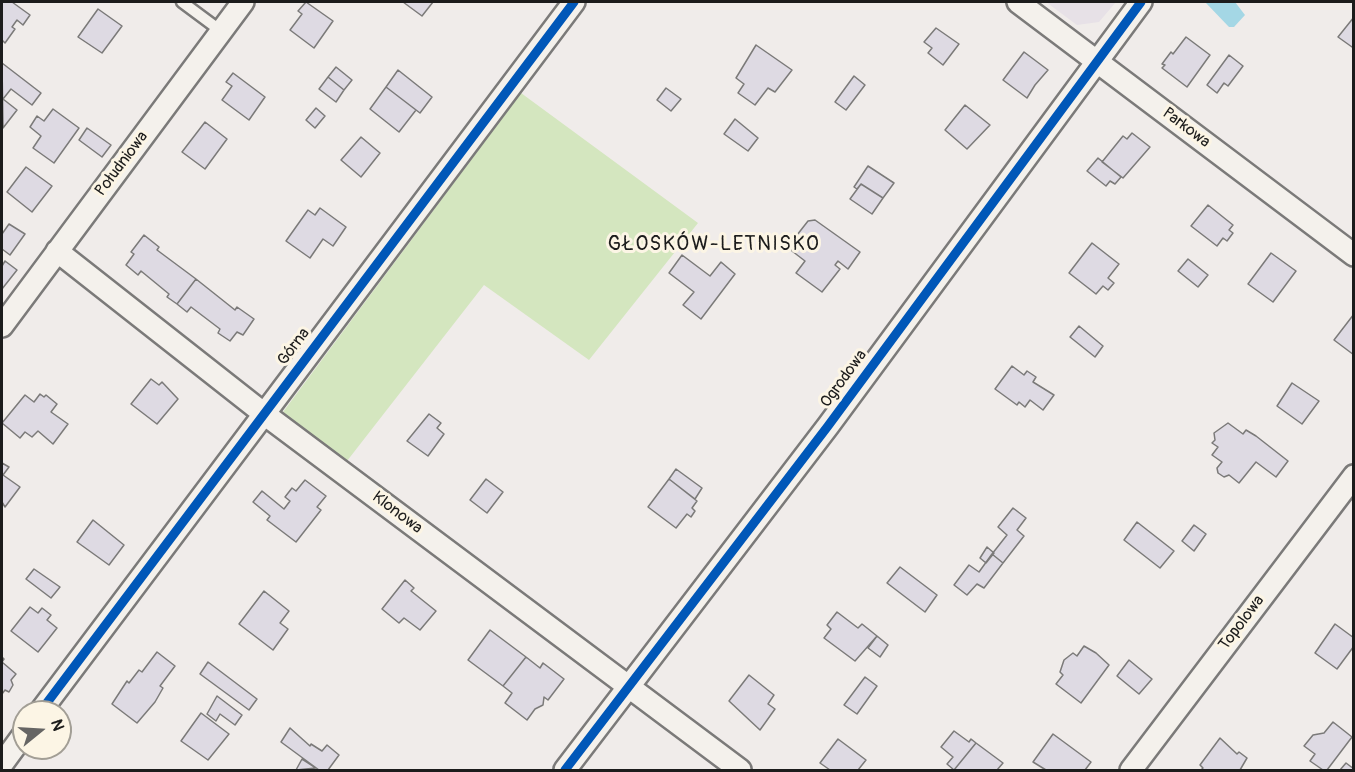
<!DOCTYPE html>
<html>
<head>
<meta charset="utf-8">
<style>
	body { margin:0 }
	#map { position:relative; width:1355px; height:772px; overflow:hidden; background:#f0ecea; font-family:Pangolin,sans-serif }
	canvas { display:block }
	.frame { position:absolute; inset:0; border:3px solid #1c1c1c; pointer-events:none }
	.north { position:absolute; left:12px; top:700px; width:60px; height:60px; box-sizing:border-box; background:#fcf5e5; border:2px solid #a29e95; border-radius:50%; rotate:72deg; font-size:16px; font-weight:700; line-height:24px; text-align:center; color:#1c1c1c }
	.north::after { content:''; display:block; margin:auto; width:21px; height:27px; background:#666564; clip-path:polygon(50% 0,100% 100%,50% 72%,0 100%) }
</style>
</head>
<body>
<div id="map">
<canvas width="1355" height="772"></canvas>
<div class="frame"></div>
<div class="north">N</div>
</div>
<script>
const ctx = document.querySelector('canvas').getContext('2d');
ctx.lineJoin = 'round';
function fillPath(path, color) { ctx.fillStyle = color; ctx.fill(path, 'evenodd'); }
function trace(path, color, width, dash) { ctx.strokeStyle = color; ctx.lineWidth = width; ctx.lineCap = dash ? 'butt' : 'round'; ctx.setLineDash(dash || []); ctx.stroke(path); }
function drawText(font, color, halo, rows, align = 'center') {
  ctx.font = font + ' Pangolin,sans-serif'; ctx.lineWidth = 6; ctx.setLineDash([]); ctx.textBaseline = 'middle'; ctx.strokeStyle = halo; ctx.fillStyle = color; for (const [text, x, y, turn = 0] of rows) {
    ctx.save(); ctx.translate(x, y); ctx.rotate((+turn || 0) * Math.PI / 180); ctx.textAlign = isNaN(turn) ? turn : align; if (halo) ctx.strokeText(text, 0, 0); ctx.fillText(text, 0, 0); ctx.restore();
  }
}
const built = new Path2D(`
	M1046 2H1116L1099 22 1077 25Z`);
const green = new Path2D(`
	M521 93 698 223 589 360 484 285 347 461 283 412Z`);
const water = new Path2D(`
	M1205 2H1235L1245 15 1234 27H1229Z`);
const building = new Path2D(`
	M2 2H12L30 15 23 25 17 20 12 27 15 29 5 43 2 40Z
	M306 2 333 21 314 48 290 30 302 14 298 11Z
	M403 2H433L422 16Z
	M98 9 122 26 102 53 78 37Z
	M1354 17V46L1352 47 1338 37Z
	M936 28 959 44 943 65 928 53 932 48 924 42Z
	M1186 37 1210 55 1187 87 1162 68 1165 65 1162 64 1171 52 1173 54Z
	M756 45 792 70 775 92 768 88 755 105 738 93 744 84 736 78Z
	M1024 52 1048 70 1035 85 1027 98 1003 80Z
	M1229 55 1243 66 1228 86 1224 83 1217 93 1207 85Z
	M2 63 41 93 32 105 11 89 3 99 17 110 3 128Z
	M336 67 352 80 344 90 328 77Z
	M398 70 432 97 420 113 386 87Z
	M233 73 265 97 249 120 222 100 232 86 226 82Z
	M854 76 865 85 846 110 835 102Z
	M328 77 344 90 336 102 319 89Z
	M386 87 416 110 399 132 370 109Z
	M666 88 681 99 671 111 657 100Z
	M965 105 990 125 967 149 945 130Z
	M316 108 325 116 315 128 306 120Z
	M53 109 79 128 54 163 33 148 41 136 30 127 37 116 44 121Z
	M735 119 758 138 748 151 724 134Z
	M205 122 227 139 205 169 182 152Z
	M87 128 111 145 102 157 79 140Z
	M1132 133 1150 147 1123 178 1102 162 1123 136 1127 139Z
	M361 137 380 153 361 177 341 160Z
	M1098 158 1121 177 1115 184 1110 181 1106 186 1087 171Z
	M868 166 894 183 883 198 861 184 857 189 854 187Z
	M26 167 52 186 32 212 7 192Z
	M861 184 883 198 872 214 850 199Z
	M1208 205 1233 225 1229 230 1233 233 1227 241 1223 238 1217 246 1191 226Z
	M320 208 346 227 333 246 323 239 310 258 286 241 308 210 315 215Z
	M815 220 860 252 848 269 838 261 835 265 840 269 822 292 796 273 805 261 792 251 790 244 808 221Z
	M9 224 25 234 10 255 2 249V234Z
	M144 235 159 247 157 250 196 279 177 304 167 297 169 294 141 271 138 275 126 265 134 254 131 252Z
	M1092 243 1119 264 1108 278 1114 283 1108 290 1103 286 1096 294 1069 273Z
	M1271 253 1296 271 1273 302 1248 284Z
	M682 255 710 276 721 262 735 274 701 319 683 305 694 292 669 273Z
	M1188 259 1208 275 1198 287 1178 271Z
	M5 261 17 270 2 289V266Z
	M196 279 235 310 237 307 254 319 243 335 237 332 230 341 218 333 220 329 191 307 187 312 177 304Z
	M1354 314V355L1334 340Z
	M1079 326 1103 346 1095 357 1070 337Z
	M1012 366 1024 375 1027 371 1036 377 1033 382 1054 395 1043 410 1030 400 1025 407 1019 402 1017 405 995 389Z
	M151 379 159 385 162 382 178 399 157 424 131 404Z
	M1292 383 1319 401 1302 424 1277 406Z
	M40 394 44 397 46 395 57 404 51 412 68 424 53 444 38 431 32 437 25 432 20 438 2 423 25 395 34 402Z
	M429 414 441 423 437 428 444 434 428 456 407 441Z
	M1228 423 1243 434 1246 430 1256 436 1288 461 1276 477 1256 462 1239 483 1229 475 1224 477 1218 473 1217 468 1222 462 1212 455 1218 447 1212 443 1215 440 1214 433Z
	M2 463 9 467 3 475 20 487 5 507 2 502Z
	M676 469 702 488 695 499 669 479Z
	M486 479 503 492 487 513 470 500Z
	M669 479 697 501 692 508 695 511 691 517 687 514 676 528 648 507Z
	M305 480 326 496 317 507 321 510 296 542 267 520 270 516 253 502 262 491 284 509 290 501 285 497 292 488 296 491Z
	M1013 508 1026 518 1017 530 1024 536 1003 563 992 554 1007 535 998 527Z
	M93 520 124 545 109 565 77 542Z
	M1137 522 1174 551 1160 568 1124 540Z
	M1194 525 1206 534 1194 551 1182 541Z
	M987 547 994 553 986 563 980 558Z
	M992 554 1003 563 984 588 977 584 967 595 954 585 969 565 979 572Z
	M900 567 937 595 925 612 887 583Z
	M34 569 60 587 51 598 26 579Z
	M405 580 414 588 411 591 436 611 420 630 404 618 399 623 382 609Z
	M264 591 289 611 280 623 288 629 273 650 239 624Z
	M30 607 38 613 42 608 51 615 47 620 57 628 38 652 11 631Z
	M837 612 858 628 862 624 877 636 855 661 824 638 831 629 827 625Z
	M1335 624 1354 638V646L1337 669 1315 653Z
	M490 630 526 657 503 686 468 660Z
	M877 636 888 645 880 657 868 648Z
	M1084 646 1096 653 1109 665 1081 703 1056 684 1063 675 1060 672 1064 660 1073 653 1077 656Z
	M157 652 175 666 160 686 163 688 155 702 137 723 112 704 127 681 129 683 139 670 142 672Z
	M2 657 4 659 2 662 16 674 11 680 13 685 9 692 5 690 2 694Z
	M526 657 540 668 543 663 564 679 548 700 544 697 543 705 535 709 527 720 505 703 512 693 503 686Z
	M1129 660 1152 679 1139 694 1117 676Z
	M208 662 257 699 249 710 200 674Z
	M749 675 774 695 768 704 775 709 760 730 729 701Z
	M865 677 877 686 857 714 844 705Z
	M217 696 242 715 235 725 220 714 216 721 207 714Z
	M201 713 229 734 208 760 181 741Z
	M1333 722 1352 737 1327 770H1323L1310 761 1315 754 1304 746 1313 735 1324 733Z
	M290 728 310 746 311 744 322 751 327 745 339 755 328 770H319L281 742Z
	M954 731 969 742 971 739 976 743 954 770 947 764 953 757 941 747Z
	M1053 734 1091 762 1085 770H1046L1033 762Z
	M1220 738 1237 754 1239 752 1247 758 1240 770H1201L1203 768 1200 765Z
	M838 739 866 760 858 770H830L820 763Z
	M976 743 1003 763 997 770H954Z
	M302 759 316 768 296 770Z
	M1346 763 1354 769V770H1340Z`);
const lane = new Path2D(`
	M182 2 221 31`);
const street = new Path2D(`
	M1018 2 1354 255
	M57 251 263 413 740 770
	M2 326 243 2
	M40 712 574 2
	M2 764 24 734
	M565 770 828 426 1141 2
	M1131 770 1354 476`);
const cycleway = new Path2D(`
	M40 712 574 2
	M565 770 828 426 1141 2`);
const streetNames = [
	["Parkowa",1186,128,37],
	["Południowa",122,164,-53],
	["Górna",294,347,-53],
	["Ogrodowa",844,379,-54],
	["Klonowa",397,513,37],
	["Topolowa",1242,623,-53]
];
const quarterNames = [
	["GŁOSKÓW-LETNISKO",714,245]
];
fillPath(built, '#e7e1e7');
fillPath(green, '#d4e6bf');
fillPath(water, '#a4d7e5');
fillPath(building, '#dedae3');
trace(building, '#7b7a79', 1.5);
trace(lane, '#7b7a79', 15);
trace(street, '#7b7a79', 26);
trace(lane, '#f4f1ec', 10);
trace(street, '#f4f1ec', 21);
trace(cycleway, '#0057b8', 9);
drawText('16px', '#1c1c1c', '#fcf5e5', streetNames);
ctx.letterSpacing = '1.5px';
drawText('20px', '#1c1c1c', '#fcf5e5', quarterNames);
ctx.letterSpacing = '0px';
</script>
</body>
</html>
